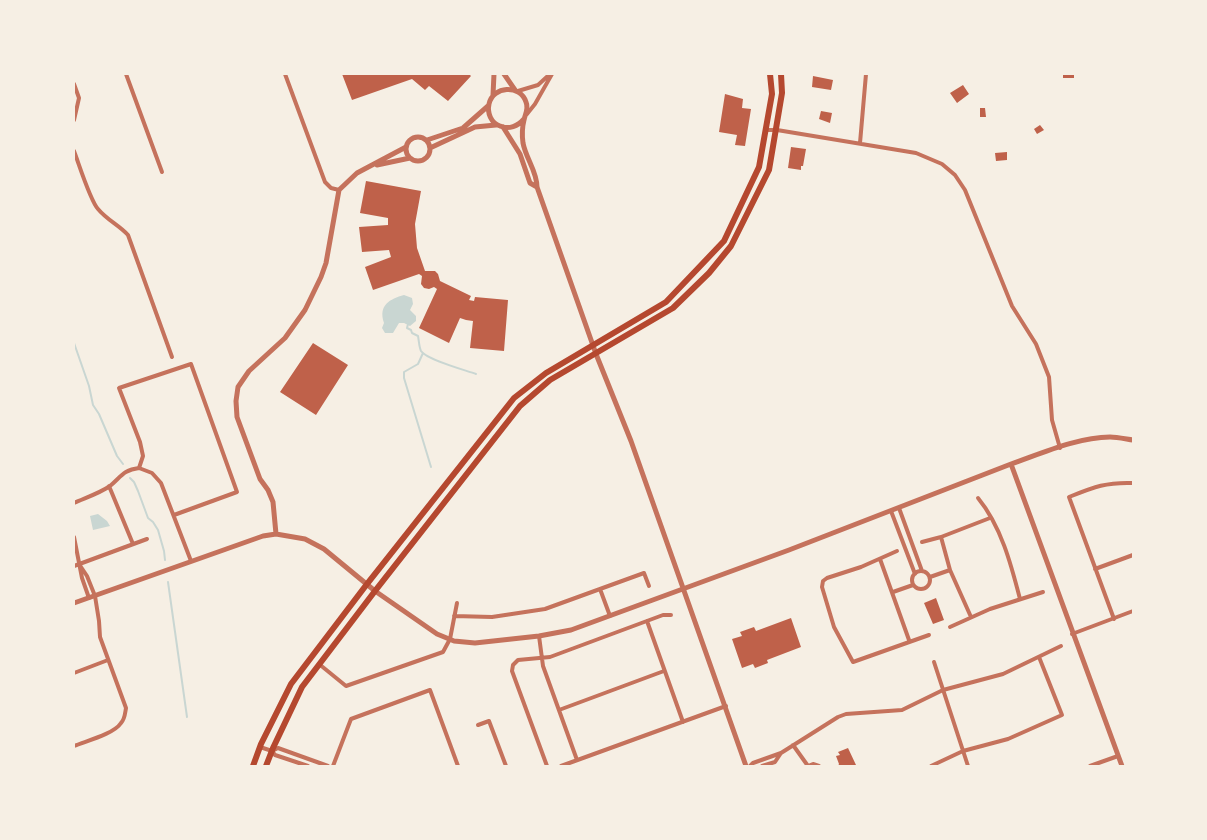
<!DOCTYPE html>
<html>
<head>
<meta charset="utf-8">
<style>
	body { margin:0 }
	#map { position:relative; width:1207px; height:840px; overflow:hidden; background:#f6efe4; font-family:Poppins,sans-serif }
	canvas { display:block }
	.frame { position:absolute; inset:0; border:75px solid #f6efe4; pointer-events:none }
</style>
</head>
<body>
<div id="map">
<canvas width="1207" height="840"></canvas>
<div class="frame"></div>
</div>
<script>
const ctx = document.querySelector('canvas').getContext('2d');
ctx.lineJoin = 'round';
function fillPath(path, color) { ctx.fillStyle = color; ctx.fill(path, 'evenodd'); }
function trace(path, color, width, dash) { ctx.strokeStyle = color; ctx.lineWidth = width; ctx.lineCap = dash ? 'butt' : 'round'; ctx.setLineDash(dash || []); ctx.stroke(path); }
const water = new Path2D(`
	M404 295 412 298 413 304 410 310 416 316V321L410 326 404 323H399L393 333H385L382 328 384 323C378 305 390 299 404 295Z
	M98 514 107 521 110 526 93 530 90 516Z`);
const stream = new Path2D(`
	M408 324 407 328 411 330 412 333 418 336C419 341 419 347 421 351 427 360 465 370 476 374
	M74 343 89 386 93 405 99 414 117 456 123 464
	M423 353 418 364 404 372V378L431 467
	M130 478 134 482 138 491 148 518 153 522 158 530 164 551 165 560
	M168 582 187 717`);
const building = new Path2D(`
	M342 74H469L471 76 448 101 429 86 425 90 412 79 352 100Z
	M1063 74H1074V78H1063Z
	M813 76 833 80 831 90 812 87Z
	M963 85 969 94 957 103 950 93Z
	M725 94 743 99 742 108 751 109 745 146 735 145 737 135 719 132Z
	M980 108H985L986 117H980Z
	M821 111 832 113 830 123 819 119Z
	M1040 125 1044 130 1037 134 1034 129Z
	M791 147 806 149 803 166H801V170L788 168Z
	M1007 152V160L996 161 995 153Z
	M366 181 421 191 415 224 417 248 425 271H435L438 274 440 281 471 296 469 300 474 301 475 297 508 300 504 351 470 348 473 321 466 320 460 318 449 343 419 328 437 289 434 287 429 289 424 288 421 284 422 276 419 274 373 290 365 267 391 257 389 250 362 252 359 227 388 225V218L360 213Z
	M313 343 348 365 316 415 280 392Z
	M936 598 944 620 933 624 924 603Z
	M791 618 801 647 767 660 768 663 755 668 753 664 742 668 732 639 742 636 740 632 754 627 756 631Z
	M848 748 856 765 854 766H838L839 764 836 756 840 755 838 752Z`);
const minor = new Path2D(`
	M126 74 162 172
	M285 74 325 182 331 188 339 190
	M74 84 79 98 74 120
	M518 91 538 85 550 74
	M527 114 535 104 552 74
	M767 130H777L916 153 942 164 955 175 965 190 1012 306 1036 344 1049 377 1052 420 1060 448
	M860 143 866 74
	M74 151C79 164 90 200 98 209 107 220 119 225 128 235L172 357
	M139 468 143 456 140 442 119 388 191 364 237 492 174 515
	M139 468 152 473 161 483 191 561
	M109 486 133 544
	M978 498C1001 526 1011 564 1020 599
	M74 503C85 498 100 493 110 486 121 477 123 470 139 468
	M899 508 922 571
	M891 511 915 574
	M74 537 82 578 89 598
	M941 537 950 570 971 617
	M922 542 941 537 990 518
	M897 551 861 567 827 578 823 581 822 587 834 627 853 662 929 635
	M880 559 909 640
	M74 566 147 539
	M1095 569 1133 555
	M912 580a9 9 0 1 1 18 0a9 9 0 1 1-18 0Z
	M930 577 950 570
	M600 589 610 616
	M893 592 913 585
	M454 616 492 617 545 609 644 573 649 586
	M1114 619 1069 497C1094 487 1106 482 1133 483
	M647 621 683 722
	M950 627 990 609 1043 592
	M1072 634 1133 611
	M539 636 543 666 577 760
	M934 662 968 766
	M319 664 346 686 443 652 450 639 457 603
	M74 673 108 660
	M559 710 664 671
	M478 725 489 721 506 766
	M793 745 808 766
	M74 746C86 741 114 734 121 723 125 719 125 713 126 708L100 637 99 621 95 596 87 576 79 564
	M260 747 272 751 275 755 308 766
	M272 751 278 748 328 766
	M333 766 351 719 430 690 458 766
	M547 766 512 671 513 665 518 660 550 657 663 615H671
	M561 766 726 706
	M750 766 753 763 781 753
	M762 766 775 762 781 753 838 717 846 714 902 710 943 690 1003 674 1061 646
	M808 766 813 764 819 766
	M931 766 963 751 1008 739 1062 715 1039 657
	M1090 766 1118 756`);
const tertiary = new Path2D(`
	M504 74 515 90
	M493 95 494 74
	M524 119C518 126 509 130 500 126 491 123 487 113 489 104 493 86 520 84 526 102 529 109 525 114 524 120 522 128 522 136 523 143 526 159 537 171 537 187L596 354 631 441 746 766
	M503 127 520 154 530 183 537 187
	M406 149a12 12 0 1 1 24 0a12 12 0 1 1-24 0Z
	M427 140 463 128 488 106
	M430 148 475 127 496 125
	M377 165 410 158
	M1011 464 1122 766
	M276 534 273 502 268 490 260 479 237 417 236 401 238 387 249 371 285 338 305 310 321 277 326 263 339 190 357 173 406 147
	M74 603 263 536 276 534 305 539 324 549 375 591 437 634 454 641 475 643 539 636 571 630 789 550 1011 464C1040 454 1078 437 1110 437 1117 437 1126 439 1133 440`);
const primary = new Path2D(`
	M253 766 261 744 291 684 367 584 514 398 546 373 666 302 724 241 759 167 772 94 770 74
	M266 766 273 748 302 687 375 591 520 406 550 380 673 308 709 273 731 246 769 170 782 93 781 74`);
fillPath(water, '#c9d6d2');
trace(stream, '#c9d6d2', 2);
fillPath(building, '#bf614a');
trace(minor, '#c5725c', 4);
trace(tertiary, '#c5725c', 5);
trace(primary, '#b5482f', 6);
</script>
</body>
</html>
